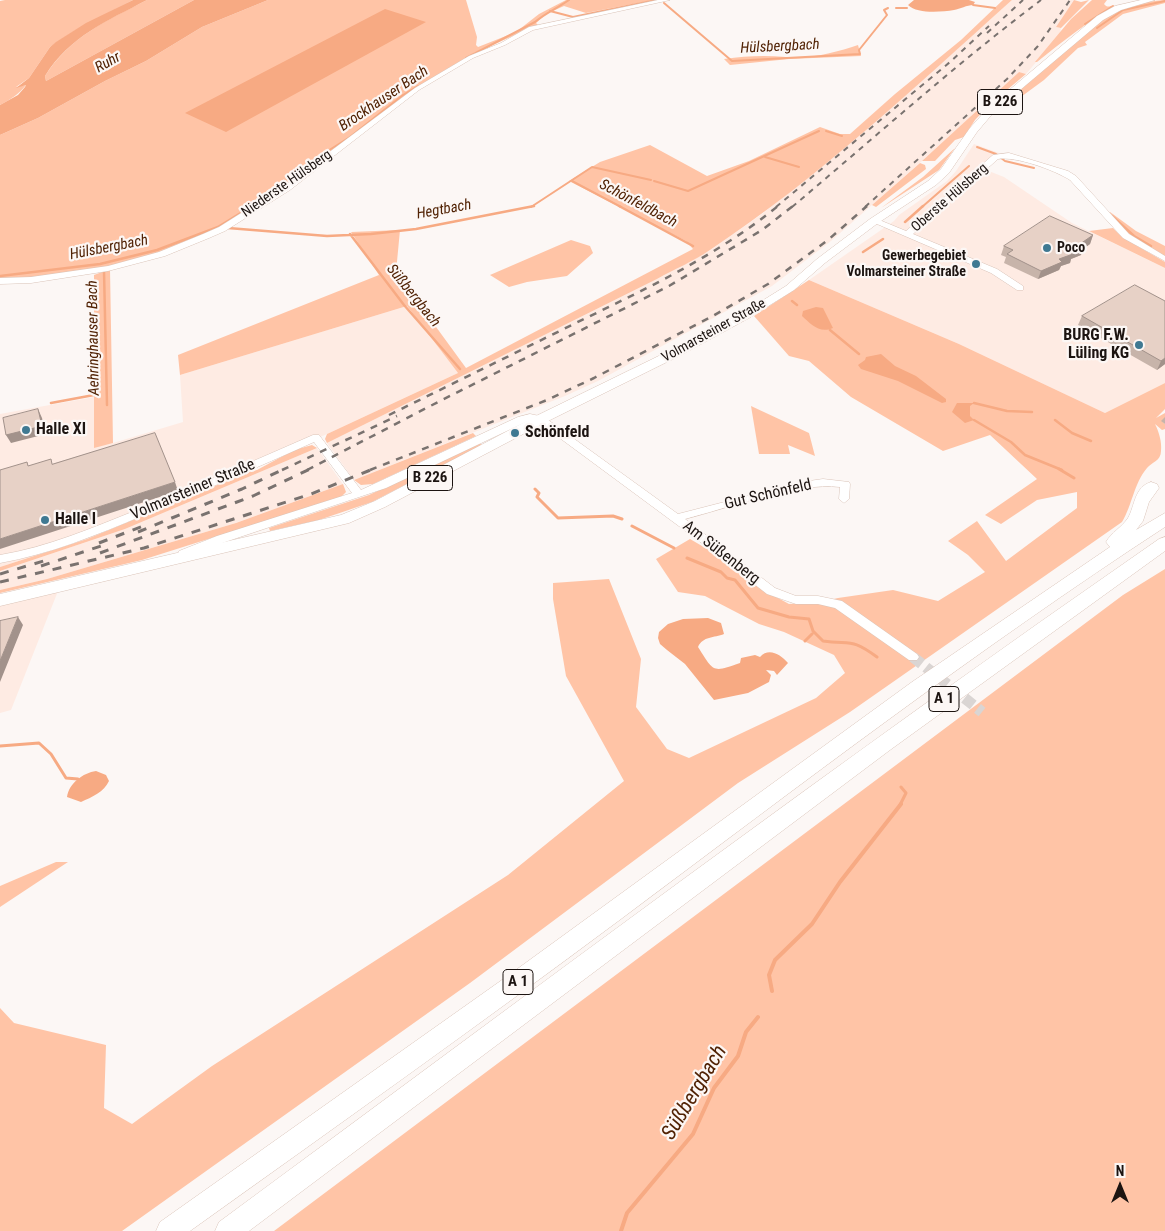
<!DOCTYPE html>
<html>
<head>
<meta charset="utf-8">
<style>
	body { margin:0 }
	#map { position:relative; width:1165px; height:1231px; overflow:hidden; background:#fcf7f5; font-family:"Roboto Condensed",sans-serif }
	canvas { display:block }
	.north { position:absolute; left:1095px; top:1161px; width:50px; height:50px; -webkit-text-stroke:4px #fcf7f5; paint-order:stroke; rotate:0deg; font-size:14px; font-weight:700; line-height:20px; text-align:center; color:#1c1411 }
	.north::after { content:''; display:block; margin:auto; width:18px; height:22px; background:#1c1411; clip-path:polygon(50% 0,100% 100%,50% 72%,0 100%) }
</style>
</head>
<body>
<div id="map">
<canvas width="1165" height="1231"></canvas>
<div class="north">N</div>
</div>
<script>
const ctx = document.querySelector('canvas').getContext('2d');
ctx.lineJoin = 'round';
function fillPath(path, color) { ctx.fillStyle = color; ctx.fill(path, 'evenodd'); }
function trace(path, color, width, dash) { ctx.strokeStyle = color; ctx.lineWidth = width; ctx.lineCap = dash ? 'butt' : 'round'; ctx.setLineDash(dash || []); ctx.stroke(path); }
function drawText(font, color, halo, rows, align = 'center') {
  ctx.font = font + ' "Roboto Condensed",sans-serif'; ctx.lineWidth = 4.5; ctx.setLineDash([]); ctx.textBaseline = 'middle'; ctx.strokeStyle = halo; ctx.fillStyle = color; for (const [text, x, y, turn = 0] of rows) {
    ctx.save(); ctx.translate(x, y); ctx.rotate((+turn || 0) * Math.PI / 180); ctx.textAlign = isNaN(turn) ? turn : align; if (halo) ctx.strokeText(text, 0, 0); ctx.fillText(text, 0, 0); ctx.restore();
  }
}
const built = new Path2D(`
	M1012 0H1074L1056 27 1061 28 1060 34 1026 74 1019 72 922 161 831 241 772 286 598 381 565 396 354 480 327 443 657 279 709 251 762 214 840 152Z
	M974 144 999 153 993 155 981 168 1004 177 1072 223 1165 268V383L1105 413 959 344 809 280 894 221 899 215 947 181 956 171Z
	M407 306 458 373 327 434 87 539 0 567V414L94 397V447L113 443 183 422 180 375Z
	M317 448 343 484 236 523 47 579 0 590V571L125 529Z
	M60 586 11 710 0 713V600Z`);
const green = new Path2D(`
	M5 0H133L84 25 57 42 50 47 29 78 16 87 26 85C19 94 10 100 0 105V1Z
	M147 0H194L46 81 45 76C70 37 107 20 147 0Z
	M268 0H466L477 37 476 45 478 47 516 32 539 14 566 0H653L586 13 564 6 546 14 536 23 538 25 474 53 412 90 390 109 248 212 188 243 108 268 0 281V135L38 118 105 81 146 61 202 27Z
	M1003 0H1012C915 87 820 177 710 250 694 261 675 269 657 279L327 443 325 439 327 434 458 373 407 306 180 375 178 355 379 275 351 232 400 230 396 272 466 368 693 249 686 241 569 181 600 162 650 145 707 176 749 161 820 127 840 134H850L895 94 961 40Z
	M1074 0 1081 2 1089 0 1061 28 1056 27Z
	M1092 0H1107L1104 4C1108 9 1110 5 1115 6 1087 22 1062 42 1037 62H1035L1071 19Z
	M1165 0V3L1123 14 1085 42 1087 45 1078 48 1044 80 1014 102 1008 100 1101 21C1120 8 1142 1 1165 0Z
	M858 45 861 56 789 59 730 65 724 59C745 56 764 55 786 57 807 60 838 52 858 45Z
	M1019 72 1026 74 989 105 975 120 964 137 955 140 935 161H922Z
	M955 148 939 170 881 208 923 177Z
	M920 163 925 165 926 169 876 207 872 205Z
	M1110 212 1136 231 1165 246V257L1126 234 1107 213Z
	M1113 228 1122 237 1165 262V268L1089 231Z
	M571 240 590 246 593 253 567 276 527 282 509 287 490 275Z
	M110 269 113 443 94 448V275Z
	M809 280 959 344 1105 413 1165 383V409L1156 418 1165 413V419L1162 421 1165 424V429L1162 430 1155 424C1159 432 1162 442 1161 451 1161 461 1152 462 1147 468 1134 483 1132 506 1122 522L850 712 738 783 470 983 122 1231H0V1008L14 1023 106 1045 104 1108 132 1124 212 1066 508 875 624 781 566 676 553 599V583L609 579 641 659 636 707 667 749 689 758 816 698 845 673 834 655 784 632 759 624 705 596 678 592 656 559 690 539 721 557 769 593 789 604 820 602 838 598 893 590 938 601 985 572 968 555 948 541 977 521 1006 561 1077 508V492L1037 500 1001 524 985 515 1037 479 990 435 943 451 851 397 809 361 789 356 754 316Z
	M751 406 809 433 815 456 788 445 790 454H759Z
	M473 433 476 436 373 484 361 485 354 480Z
	M479 443 482 445 372 502 319 520 270 531 269 528 369 495Z
	M312 445 317 448 125 529 0 571V567L87 539 251 471 257 470 294 450Z
	M343 484 346 492 341 497 142 560 0 593V590L47 579 236 523Z
	M1165 569V1231H274L1123 595Z
	M56 862H68L0 907V886Z`);
const water = new Path2D(`
	M133 0H147C107 21 70 36 45 76L46 81 194 0H268L202 27 146 61 105 81 38 118 0 135V105L18 95 25 87 26 85 16 88 29 78 50 47 56 42 86 23Z
	M914 0H969L975 2 973 5C967 5 960 9 954 10 941 12 917 14 908 5Z
	M385 9 426 22 226 132 185 113Z
	M816 307 823 308 833 328C819 334 811 324 802 316L803 311Z
	M881 354 895 366 916 376 946 399V402L942 403 898 381 861 369 858 365 865 360 866 357Z
	M957 403H974L970 406V416L974 420 965 423 952 412Z
	M708 618 721 623 724 634C714 638 703 636 698 647 714 672 712 673 740 663L741 658 755 655 760 657C769 647 781 655 788 663L777 675 774 671 766 670 771 675 769 682 748 693 714 700 685 664 667 650 660 644 658 638 659 632 668 624 683 619Z
	M96 771 106 775 109 781C104 792 92 797 81 802L67 797C69 783 83 773 96 771Z`);
const streamFar3 = new Path2D(`
	M664 3 732 61 860 54 859 50 887 15 884 10 888 8
	M973 5 995 8
	M896 8H907
	M550 11 573 17 656 0
	M1085 24 1113 6
	M1097 28 1123 10 1165 1
	M466 58 535 22C545 13 558 8 569 0
	M826 131 842 136
	M977 147 996 154 1005 161 1034 168
	M765 157 799 167
	M572 181 621 207
	M654 181 688 191 819 131
	M250 207 315 159 350 137 403 95 418 86
	M531 207 592 167 651 180
	M922 207 969 166`);
const streamFar2 = new Path2D(`
	M619 206 693 246
	M1112 216 1134 236 1151 246
	M905 222 923 206
	M228 228 327 236 371 234 416 229 534 206
	M350 234 404 305 460 369
	M863 252 883 239
	M104 271 107 405
	M0 276 100 264 157 250 218 227 252 206
	M792 301 797 305
	M830 330 859 354
	M51 403 94 395
	M974 403 1007 411 1032 412
	M974 420 1011 442 1025 455 1062 470
	M1055 420 1072 433 1091 441`);
const streamFar1 = new Path2D(`
	M1059 469 1074 478
	M535 489 539 493 537 497 558 518 613 516 622 519
	M632 526 674 548
	M687 558 721 572 727 578 735 580 758 608 789 617 809 619 813 631 823 641C852 645 851 638 877 657
	M805 641 812 634
	M0 746 39 743 51 754 66 778 78 779
	M900 805 906 793 901 787`);
const stream = new Path2D(`
	M772 991 769 975 775 960 812 924 840 882 901 804
	M621 1231 627 1213 693 1134 714 1088 738 1056 746 1032 758 1017`);
const minorTunnel = new Path2D(`
	M913 657 982 712`);
const minor = new Path2D(`
	M658 0H670L533 30 505 45 473 58 419 90 290 190 225 231 209 238 165 256 108 271 31 283 0 284V278L31 277 108 266 159 252 203 234 219 227 284 186 415 88 469 56 501 43 529 27Z
	M1009 153 1068 171 1076 176 1129 234 1165 256V261L1123 238 1070 180C1054 170 1016 156 998 159L913 234 997 269 1023 286V290H1017L991 273 870 221 877 219 906 231 993 155Z
	M530 414 544 417 678 514 802 482 823 479 849 482 850 484 849 499 844 503 839 499 840 487C796 482 729 508 685 519L775 588 796 596H818L842 601 917 654 919 657 917 660H909L835 608 818 604H796L767 594 695 538 538 422 530 420 386 488 225 542 183 558 179 557 178 554 179 551 217 536 352 493 314 442C258 467 201 492 144 515 97 535 50 554 0 563V555C48 547 92 528 137 510 196 486 254 461 313 435H319L361 490 518 417Z`);
const major = new Path2D(`
	M1141 0H1155L1121 10 1103 20 994 112 977 132 949 173 936 185 878 223 825 263 794 290 749 318 681 355 546 422 385 507 349 523 0 606V594L341 515 375 501 536 416 673 349 741 314 786 286 817 259 870 219 928 181 941 169 970 128 988 108 1097 16 1115 6Z`);
const highway = new Path2D(`
	M1151 482 1157 484 1159 488 1149 502 1143 521 1136 530 1165 513V527C978 649 800 785 621 919 479 1025 334 1128 190 1231H156L160 1222 509 975 912 682 1110 547 1106 542C1111 533 1122 527 1128 518 1135 506 1134 487 1151 482Z
	M1165 537V551L890 750 249 1231H215L219 1222C531 992 841 759 1159 539Z`);
const railFar2 = new Path2D(`
	M987 33 1023 0
	M776 207 950 62 989 26
	M792 207C874 138 955 65 1041 0
	M865 207 1007 79 1038 46 1070 0`);
const railFar1 = new Path2D(`
	M389 415C454 383 519 351 584 319 652 286 719 254 778 206
	M282 470 397 416
	M307 470 438 402 669 286 762 230 793 206
	M370 470 547 400 594 378 711 317 768 284 828 240 867 206`);
const rail = new Path2D(`
	M138 532 242 489 284 469
	M99 543 143 526
	M100 553 253 496 310 469
	M41 566 107 544
	M0 574 47 560
	M0 582 144 548 311 494 373 469`);
const wall = new Path2D(`
	M1093 235 1090 244 1083 249 1081 255 1071 259 1070 263 1061 266 1059 270 1038 279 1004 263 1006 257 1001 255 1004 246Z
	M1165 301V364L1157 370 1078 325 1082 316Z
	M1165 417V424L1161 421Z`);
const shadedWall = new Path2D(`
	M1093 235 1090 244 1083 249 1081 255 1071 259 1070 263 1061 266 1059 270 1038 279 1041 271Z
	M1165 358V364L1157 370 1161 361Z
	M38 409 42 418 46 434 11 443 6 435Z
	M175 482 178 491 0 549V539Z
	M18 617 23 625 0 682V661Z`);
const building = new Path2D(`
	M1050 216 1093 235 1080 244 1084 247 1070 252 1073 254 1059 259 1062 262 1041 271 1007 254 1013 250 1004 246Z
	M1135 285 1165 301V358L1161 361 1082 316Z
	M38 409 42 426 6 435 3 418Z
	M155 433 175 482 0 539V470L27 462 28 466 51 459 52 464Z
	M18 617 0 661V621Z`);
const markers = [
	[1047,248,5,"#3f7992"],
	[976,264,5,"#3f7992"],
	[1139,345,5,"#3f7992"],
	[26,430,5,"#3f7992"],
	[515,433,5,"#3f7992"],
	[45,520,5,"#3f7992"]
];
const farStreetnames = [
	["Niederste Hülsberg",287,184,-35],
	["Oberste Hülsberg",950,198,-41],
	["Volmarsteiner Straße",714,331,-29]
];
const farPoinames = [
	["Poco",1057,248],
	["Gewerbegebiet",966,256,"right"],
	["Volmarsteiner Straße",966,272,"right"]
];
const farWaternames = [
	["Hülsbergbach",780,47,-3],
	["Ruhr",108,63,-30],
	["Brockhauser Bach",384,99,-34],
	["Schönfeldbach",638,204,28],
	["Hegtbach",444,210,-10],
	["Hülsbergbach",109,248,-11],
	["Süßbergbach",413,296,51],
	["Aehringhauser Bach",94,338,-91]
];
const shields = [
	[1000,102,45],
	[430,478,45],
	[944,699,30],
	[518,982,30]
];
const shieldNames = [
	["B 226",1000,102],
	["B 226",430,478],
	["A 1",944,699],
	["A 1",518,982]
];
const poiNames = [
	["BURG F.W.",1129,336,"right"],
	["Lüling KG",1129,354,"right"],
	["Halle XI",36,430],
	["Schönfeld",525,433],
	["Halle I",55,520]
];
const streetNames = [
	["Volmarsteiner Straße",193,490,-23],
	["Gut Schönfeld",768,495,-13],
	["Am Süßenberg",721,553,38]
];
const nearWaternames = [
	["Süßbergbach",695,1093,-59]
];
fillPath(built, '#feebe3');
fillPath(green, '#ffc4a6');
fillPath(water, '#f7aa83');
trace(streamFar3, '#f7aa83', 2);
trace(streamFar2, '#f7aa83', 2.5);
trace(streamFar1, '#f7aa83', 3);
trace(stream, '#f7aa83', 4);
trace(minorTunnel, '#dad5d3', 11, [11, 5.5]);
trace(minor, '#dac4b9', 1);
trace(major, '#dac4b9', 1);
trace(highway, '#dac4b9', 1);
fillPath(minor, '#fff');
fillPath(major, '#fff');
fillPath(highway, '#fff');
trace(railFar2, '#79726f', 2, [5.5, 5.5]);
trace(railFar1, '#79726f', 2.5, [7, 7]);
trace(rail, '#79726f', 3, [9, 9]);
fillPath(wall, '#c7b4aa');
fillPath(shadedWall, '#a2928b');
fillPath(building, '#e7d1c6');
trace(building, '#a2928b', 1);
for (const [x, y, r, color] of markers) { const dot = new Path2D(); dot.arc(x, y, r, 0, 2 * Math.PI); ctx.fillStyle = color; ctx.fill(dot); trace(dot, '#fcf7f5', 2); }
drawText('14px', '#1c1411', '#fcf7f5', farStreetnames);
drawText('bold 14px', '#1c1411', '#fcf7f5', farPoinames, 'left');
drawText('italic 15px', '#512204', '#fcf7f5', farWaternames);
for (const [x, y, w] of shields) { const box = new Path2D(); box.roundRect(x - w / 2, y - 12.5, w, 25, 4); ctx.fillStyle = '#fcf7f5'; ctx.fill(box); trace(box, '#1c1411', 1); }
drawText('bold 15px', '#1c1411', null, shieldNames);
drawText('bold 16px', '#1c1411', '#fcf7f5', poiNames, 'left');
drawText('16px', '#1c1411', '#fcf7f5', streetNames);
drawText('italic 21px', '#512204', '#fcf7f5', nearWaternames);
</script>
</body>
</html>
